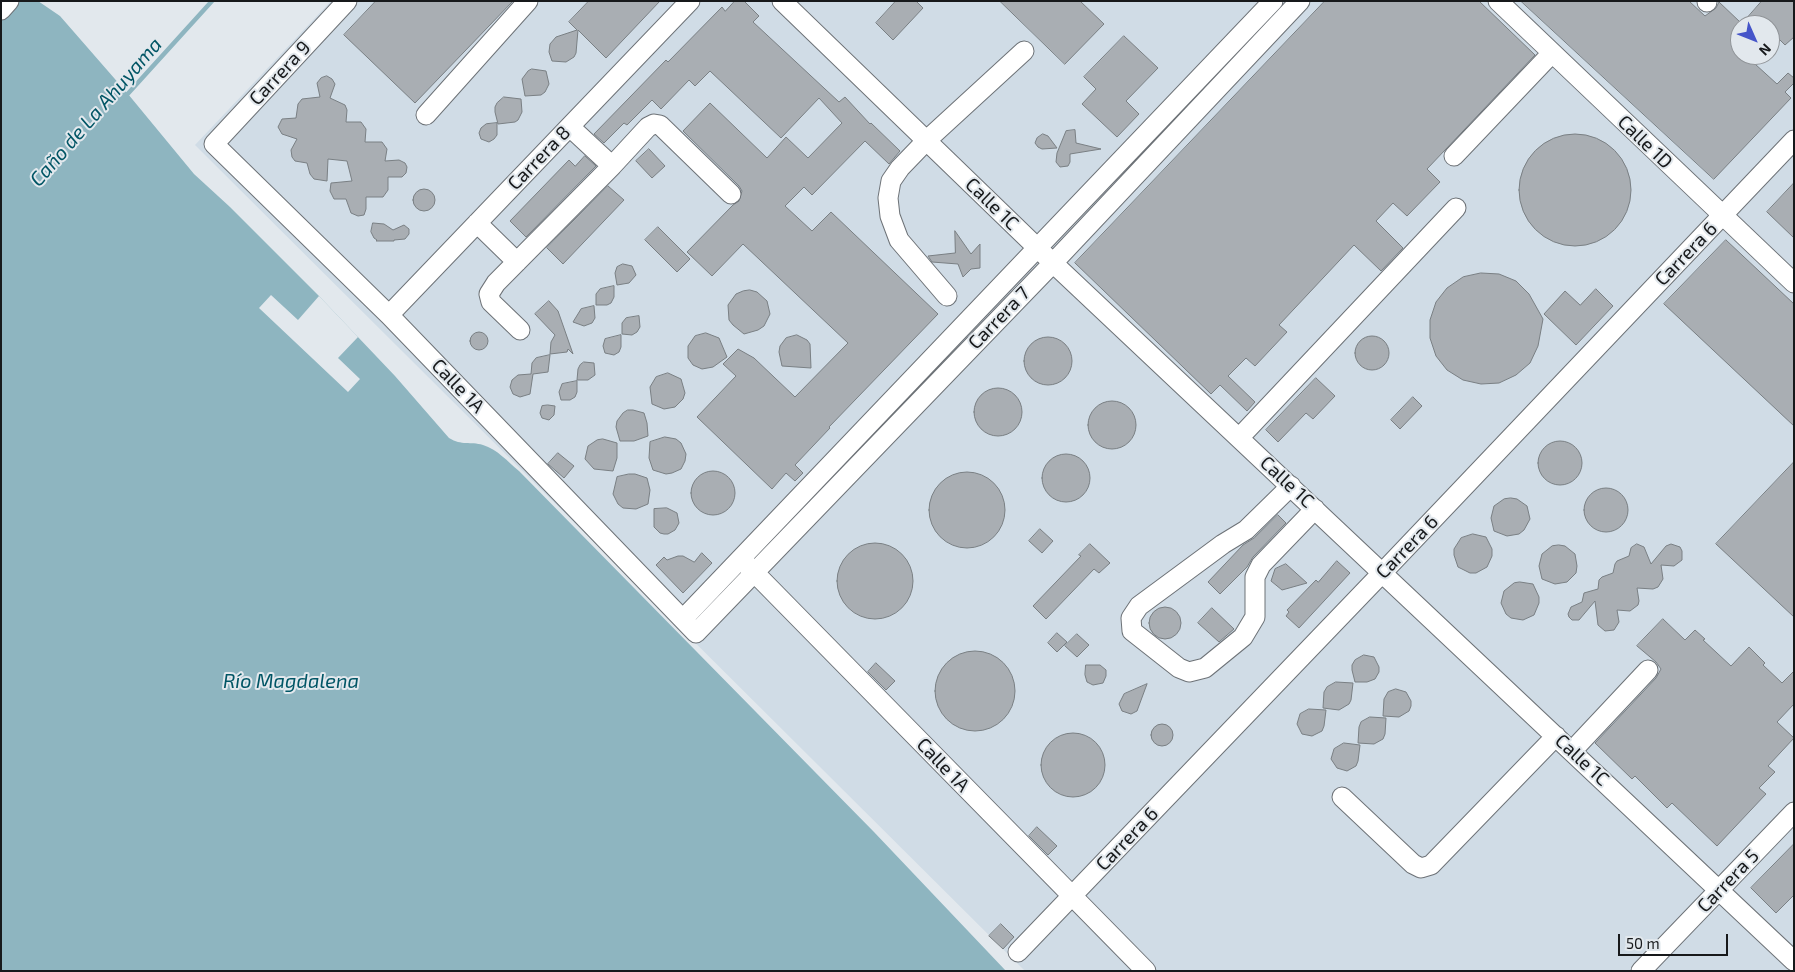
<!DOCTYPE html>
<html>
<head>
<meta charset="utf-8">
<style>
	body { margin:0 }
	#map { position:relative; width:1795px; height:972px; overflow:hidden; background:#e2e8ed; font-family:"Exo 2",sans-serif }
	canvas { display:block }
	.frame { position:absolute; inset:0; border:2px solid #17191b; pointer-events:none }
	.north { position:absolute; left:1730px; top:15px; width:50px; height:50px; box-sizing:border-box; background:#e2e8ed; border:1px solid #919599; border-radius:50%; rotate:134deg; font-size:14px; font-weight:700; line-height:20px; text-align:center; color:#17191b }
	.north::after { content:''; display:block; margin:auto; width:18px; height:22px; background:#4555c9; clip-path:polygon(50% 0,100% 100%,50% 72%,0 100%) }
	.scale { position:absolute; left:1618px; top:934px; width:110px; height:22px; box-sizing:border-box; border:2px solid #17191b; border-top:0; padding-left:6px; font-size:15px; line-height:18px; white-space:nowrap; color:#17191b; -webkit-text-stroke:4px #e2e8ed; paint-order:stroke }
</style>
</head>
<body>
<div id="map">
<canvas width="1795" height="972"></canvas>
<div class="frame"></div>
<div class="north">N</div>
<div class="scale">50 m</div>
</div>
<script>
const ctx = document.querySelector('canvas').getContext('2d');
ctx.lineJoin = 'round';
function fillPath(path, color) { ctx.fillStyle = color; ctx.fill(path, 'evenodd'); }
function trace(path, color, width, dash) { ctx.strokeStyle = color; ctx.lineWidth = width; ctx.lineCap = dash ? 'butt' : 'round'; ctx.setLineDash(dash || []); ctx.stroke(path); }
function drawText(font, color, halo, rows, align = 'center') {
  ctx.font = font + ' "Exo 2",sans-serif'; ctx.lineWidth = 4; ctx.setLineDash([]); ctx.textBaseline = 'middle'; ctx.strokeStyle = halo; ctx.fillStyle = color; for (const [text, x, y, turn = 0] of rows) {
    ctx.save(); ctx.translate(x, y); ctx.rotate((+turn || 0) * Math.PI / 180); ctx.textAlign = isNaN(turn) ? turn : align; if (halo) ctx.strokeText(text, 0, 0); ctx.fillText(text, 0, 0); ctx.restore();
  }
}
const built = new Path2D(`
	M331 1H1794V971H1025L195 145ZM1740 25H1770V55H1740Z`);
const water = new Path2D(`
	M1 1H38L60 16 128 94 194 174 230 207 319 296 395 376 449 438C462 446 470 441 483 445 497 449 508 462 519 471L874 832 1006 971H1Z`);
const pier = new Path2D(`
	M271 295 298 320 319 296 358 337 338 358 360 379 348 392 259 308Z`);
const stream = new Path2D(`
	M124 98 212 1`);
const building = new Path2D(`
	M376 1H513L415 103 344 35Z
	M589 1H660L606 58 578 30 576 53 574 57 566 62 552 61 549 52 550 44 556 37 577 30 569 22Z
	M735 1H744L759 16 753 22 839 102 845 97 870 124 871 123 900 151 889 164 865 141 812 195 804 187 785 206 812 231 831 212 938 314 829 427 830 428 795 465 803 473 795 481 786 473 772 489 697 417 736 376 723 364 738 349 754 358 795 397 848 343 743 244 712 276 687 252 733 205 739 201 742 191 739 186 683 131 710 103 767 158 786 137 808 158 842 123 819 98 781 138 710 71 695 86 689 80 661 109 652 100 627 125 624 123 604 143 594 134 666 60 668 62 722 7 725 11Z
	M896 1H916L923 8 893 40 876 23Z
	M1000 1H1080L1104 24 1065 64Z
	M1325 1H1479L1535 55 1427 169 1440 182 1407 216 1393 203 1376 221 1403 248 1381 271 1354 245 1279 325 1287 332 1255 366 1246 358 1228 376 1255 402 1247 411 1220 385 1211 394 1075 263Z
	M1521 1H1689L1705 16 1716 8 1719 2 1740 22V55H1764L1755 64 1777 84 1788 73 1794 78V83L1785 92 1791 98 1714 179Z
	M1762 1H1794V37L1785 45 1779 39 1770 48V25H1741Z
	M1124 36 1158 68 1126 101 1139 114 1117 137 1082 104 1096 89 1084 77Z
	M532 69 546 71 549 84 545 92 541 95 525 96 522 79 528 71Z
	M327 76 332 79 335 84 330 98 345 105 347 110 346 122H361L366 129 365 142H382L387 149 385 161 399 160 405 163 407 167 406 173 402 177H388V190L383 197H366V209L364 215 358 216 351 213 346 199H334L330 191 331 183 352 181 347 161 328 159 327 181 314 179 310 174 307 163 295 161 292 157 291 150 297 139 282 134 278 127 282 119 296 118 298 104 302 99 320 97 317 83 321 78Z
	M504 97 521 99 522 112 518 120 515 122 498 124 495 112V107L497 103Z
	M497 123V135L494 139 489 142 481 139 479 133 481 128 486 124Z
	M1075 130 1076 143 1101 149 1070 154V162L1068 166 1060 167 1056 162 1057 153 1066 131Z
	M1043 134 1048 136 1057 148 1042 149 1038 147 1035 143 1037 138Z
	M1519 190a56 56 0 1 1 112 0a56 56 0 1 1-112 0Z
	M649 149 665 166 652 178 636 161Z
	M585 156 596 166 526 237 510 221 569 160 575 166Z
	M1794 183V238L1767 212Z
	M608 186 624 200 563 264 547 248Z
	M413 200a11 11 0 1 1 22 0a11 11 0 1 1-22 0Z
	M373 223 384 224 393 230 404 225 409 229V234L405 239 394 240V241H376L377 240 374 238 371 232Z
	M658 227 690 259 677 272 645 240Z
	M955 231 971 254 980 244V268L971 269 963 277 958 264 932 262 928 256 955 253Z
	M1726 240 1794 304V426L1664 304Z
	M623 264 632 266 636 275 629 283 617 285 615 273 617 267Z
	M1481 273 1499 274 1516 281 1529 294 1543 319 1538 346 1530 363 1516 375 1499 383 1481 384 1463 380 1447 370 1436 356 1430 338V320L1436 302 1447 288 1463 277Z
	M614 286V297L611 303 607 305H596V294L600 289Z
	M1596 289 1613 306 1576 345 1544 314 1565 291 1580 305Z
	M750 290 757 292 767 301 770 314 764 326 758 330 744 334 733 325 729 320 728 305 736 294 743 291Z
	M549 301 558 311 573 354 568 349 567 352 550 354 551 342 555 335 535 314Z
	M594 306 595 318 592 323 584 326 573 322 581 309Z
	M639 316 640 327 637 332 632 335 622 334V323L626 318Z
	M470 341a9 9 0 1 1 18 0a9 9 0 1 1-18 0Z
	M706 333 719 338 727 357 713 367 702 369 693 365 688 358V346L695 336Z
	M621 335V347L619 352 614 355 605 353 603 346 605 339Z
	M797 335 807 340 810 344 811 368 782 366 779 352 780 346 786 338Z
	M1355 353a17 17 0 1 1 34 0a17 17 0 1 1-34 0Z
	M1024 361a24 24 0 1 1 48 0a24 24 0 1 1-48 0Z
	M550 355 548 372 533 374 530 394 520 397 513 394 510 387 512 380 518 375 531 374 532 363 536 358Z
	M584 362 594 363 595 375 588 380H577L578 369 580 365Z
	M668 373 681 379 685 393 683 399 675 407 664 409 652 404 650 387 656 377Z
	M1316 378 1335 396 1313 419 1306 413 1278 442 1266 430Z
	M577 381V392L575 397 570 400H561L559 392 562 384Z
	M974 412a24 24 0 1 1 48 0a24 24 0 1 1-48 0Z
	M1413 397 1422 406 1400 429 1391 420Z
	M1088 425a24 24 0 1 1 48 0a24 24 0 1 1-48 0Z
	M548 405 555 406 554 415 549 420 542 418 540 413 542 406Z
	M628 410H633L644 413 647 423 648 436 634 441H620L616 427 617 421 623 413Z
	M665 437 676 439 681 443 686 454 685 461 681 469 672 473 666 474 653 470 649 458 650 442Z
	M603 439 617 443V458L613 471 594 469 585 459 588 446 597 440Z
	M1538 463a22 22 0 1 1 44 0a22 22 0 1 1-44 0Z
	M558 453 574 466 564 478 548 464Z
	M1042 478a24 24 0 1 1 48 0a24 24 0 1 1-48 0Z
	M1794 462V617L1716 544Z
	M691 493a22 22 0 1 1 44 0a22 22 0 1 1-44 0Z
	M929 510a38 38 0 1 1 76 0a38 38 0 1 1-76 0Z
	M629 474H635L647 478 650 490 648 504 636 509 623 508 618 504 613 494 617 477Z
	M1584 510a22 22 0 1 1 44 0a22 22 0 1 1-44 0Z
	M1511 498 1517 499 1527 506 1530 519 1524 530 1519 534 1507 536 1494 531 1491 518 1494 506 1504 499Z
	M667 508 677 513 679 523 675 530 668 534H664L660 533 654 527V509Z
	M1278 515 1286 523 1253 557 1247 567 1220 594 1208 582 1243 545 1254 538Z
	M1040 529 1053 541 1042 553 1029 541Z
	M1473 534 1486 537 1492 549V556L1487 567 1476 573H1470L1458 567 1454 555V549L1461 538Z
	M837 581a38 38 0 1 1 76 0a38 38 0 1 1-76 0Z
	M1090 544 1110 563 1099 573 1094 569 1046 619 1033 606 1081 556 1079 555Z
	M1637 544 1644 547 1651 564 1666 546 1671 544 1680 547 1682 551V560L1674 566 1661 565 1663 579 1658 587 1653 589 1637 588 1639 601 1638 605 1630 611 1617 610 1619 622 1614 630 1605 631 1598 625 1595 601 1579 620H1572L1569 617 1568 614 1571 607 1582 602 1584 593 1598 589 1599 580 1602 577 1613 573 1615 564 1617 561 1629 556 1631 548Z
	M1559 545 1565 546 1575 554 1577 566 1576 573 1567 582 1555 584 1542 579 1539 566 1542 554 1552 546Z
	M702 553 712 563 683 593 656 565 664 557 667 560 678 556H683L694 562Z
	M1337 561 1350 573 1299 628 1286 616 1289 612 1287 610 1316 580 1318 582Z
	M1286 564 1307 583 1282 590 1271 581 1275 569Z
	M1520 582 1533 584 1539 597V603L1534 615 1523 620 1511 618 1506 614 1501 603 1504 591 1514 583Z
	M1149 623a16 16 0 1 1 32 0a16 16 0 1 1-32 0Z
	M1212 608 1234 629 1219 642 1198 623Z
	M1663 619 1685 640 1695 630 1705 639 1703 640 1731 666 1749 647 1765 663 1763 665 1782 683 1794 671V704L1777 722 1794 738 1768 766 1775 772 1759 788 1766 794 1717 846 1672 803 1667 808 1635 776 1632 779 1595 743 1656 678 1661 669 1656 662 1637 646Z
	M1057 633 1067 642 1057 652 1048 643Z
	M1077 634 1089 645 1077 657 1065 646Z
	M935 691a40 40 0 1 1 80 0a40 40 0 1 1-80 0Z
	M1364 655 1374 657 1379 667V672L1375 679 1367 682H1355L1352 670V665L1355 660Z
	M876 663 895 681 886 690 868 672Z
	M1086 665H1100L1106 670V676L1103 683 1093 685 1087 682 1085 675Z
	M1336 682 1353 683 1351 700 1349 704 1339 710 1323 708 1324 692 1327 687Z
	M1147 684 1137 711 1131 714 1122 711 1119 704 1124 694Z
	M1396 689 1406 692 1411 701V706L1409 711 1399 717 1383 716 1384 699 1388 692Z
	M1309 709 1326 710 1324 726 1322 731 1312 736 1302 734 1297 724 1300 714Z
	M1370 717 1386 718 1385 734 1383 739 1374 744 1358 743 1359 727 1361 722Z
	M1151 735a11 11 0 1 1 22 0a11 11 0 1 1-22 0Z
	M1041 765a32 32 0 1 1 64 0a32 32 0 1 1-64 0Z
	M1344 743 1360 745 1358 761 1356 766 1347 771 1337 768 1331 759 1334 749Z
	M1037 827 1057 846 1048 855 1029 836Z
	M1794 844V895L1776 913 1751 888Z
	M1001 924 1014 937 1003 949 989 936Z`);
const minor = new Path2D(`
	M347 1 214 144 389 315 696 633 1053 263 1300 1
	M782 1 1053 263 1794 961
	M1498 1 1794 283
	M1707 1V2
	M1 10 9 1
	M426 115 528 1
	M570 127 612 166
	M1454 156 1552 53
	M477 223 517 262
	M947 296 899 240 890 216 888 198 891 181 900 168 927 140 1024 51
	M389 315 690 1
	M520 330 491 302 489 294 496 283 612 166 648 127 654 124 660 125 731 194
	M1239 438 1456 208
	M1291 486 1246 530 1223 544 1139 606 1131 618 1132 631 1179 668 1189 672 1205 668 1243 637 1255 617V577L1261 565 1315 509
	M747 565 1146 971
	M683 619 1273 1
	M1572 751 1648 670
	M1342 797 1413 864 1421 868 1431 865 1556 736
	M1018 952 1383 572 1794 140
	M1641 971 1794 812`);
const streetNames = [
	["Carrera 9",280,73,-47],
	["Calle 1D",1645,142,44],
	["Carrera 8",539,158,-46],
	["Calle 1C",992,204,44],
	["Carrera 6",1686,254,-46],
	["Carrera 7",999,318,-46],
	["Calle 1A",458,386,46],
	["Calle 1C",1287,482,43],
	["Carrera 6",1407,547,-46],
	["Calle 1C",1582,760,43],
	["Calle 1A",943,765,46],
	["Carrera 6",1127,839,-46],
	["Carrera 5",1728,881,-46]
];
const waterNames = [
	["Caño de La Ahuyama",96,112,-49],
	["Río Magdalena",291,681]
];
fillPath(built, '#d0dce6');
fillPath(water, '#8eb5c0');
fillPath(pier, '#e2e8ed');
trace(stream, '#8eb5c0', 4.5);
fillPath(building, '#a9aeb3');
trace(building, '#7a8084', 1);
trace(minor, '#6d7277', 21);
trace(minor, '#fff', 19);
drawText('19px', '#17191b', '#e2e8ed', streetNames);
drawText('italic 20px', '#005565', '#e2e8ed', waterNames);
</script>
</body>
</html>
